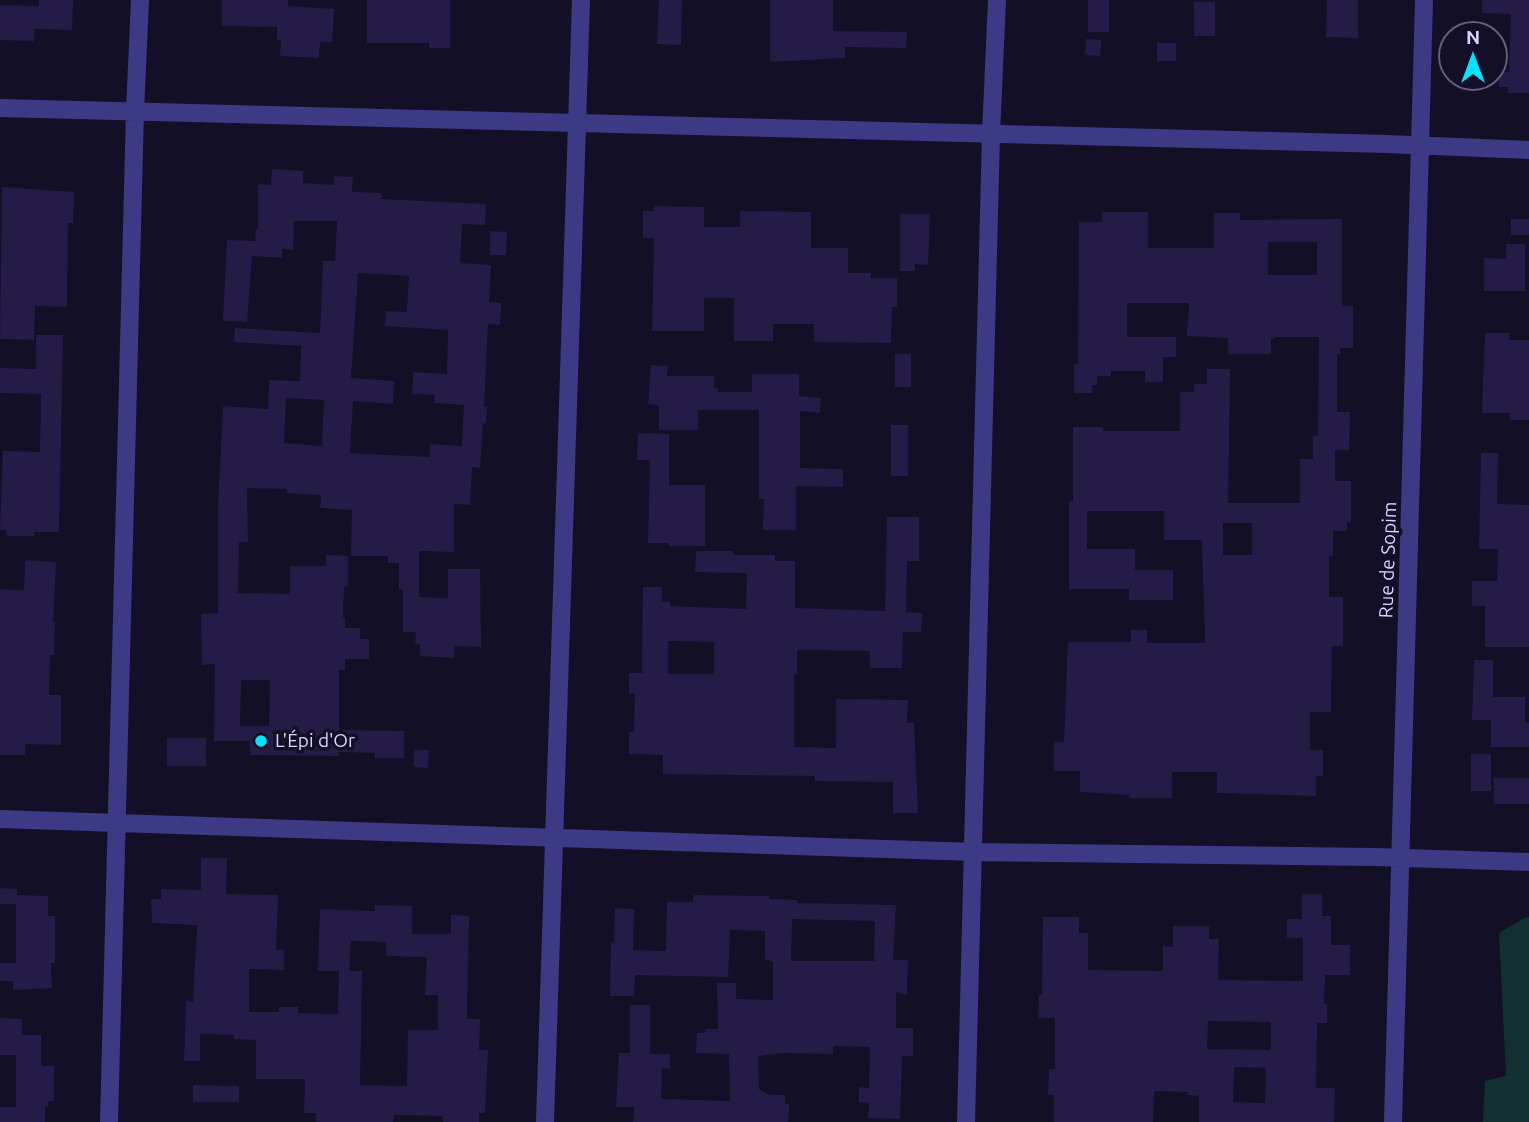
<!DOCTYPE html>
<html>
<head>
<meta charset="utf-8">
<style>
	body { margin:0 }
	#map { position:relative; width:1529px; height:1122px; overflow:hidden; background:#130f26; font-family:Ubuntu,sans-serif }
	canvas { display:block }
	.north { position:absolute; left:1438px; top:21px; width:70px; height:70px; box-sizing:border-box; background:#130f26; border:2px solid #625e7d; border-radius:50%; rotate:0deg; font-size:19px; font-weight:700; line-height:28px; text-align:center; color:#d9d4ff }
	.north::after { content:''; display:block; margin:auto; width:24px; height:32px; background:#00e5ff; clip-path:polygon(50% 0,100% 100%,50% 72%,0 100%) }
</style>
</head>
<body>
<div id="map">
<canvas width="1529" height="1122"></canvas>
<div class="north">N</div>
</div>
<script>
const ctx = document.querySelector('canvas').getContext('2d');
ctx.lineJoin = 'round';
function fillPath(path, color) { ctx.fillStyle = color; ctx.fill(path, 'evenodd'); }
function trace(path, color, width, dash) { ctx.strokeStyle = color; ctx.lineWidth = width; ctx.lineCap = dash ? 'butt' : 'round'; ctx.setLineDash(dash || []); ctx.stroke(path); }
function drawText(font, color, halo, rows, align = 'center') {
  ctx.font = font + ' Ubuntu,sans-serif'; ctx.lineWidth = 7; ctx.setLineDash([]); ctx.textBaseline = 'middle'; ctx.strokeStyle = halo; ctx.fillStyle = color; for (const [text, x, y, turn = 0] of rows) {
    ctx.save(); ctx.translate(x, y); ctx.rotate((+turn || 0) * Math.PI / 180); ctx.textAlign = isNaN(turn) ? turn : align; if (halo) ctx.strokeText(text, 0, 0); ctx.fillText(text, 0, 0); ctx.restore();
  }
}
const green = new Path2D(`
	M1526 917H1529V1122H1483L1485 1081 1506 1076 1499 933Z`);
const building = new Path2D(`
	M39 0H73L72 30 34 29V41L0 40V5L39 6Z
	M222 0H288V6L334 9 332 42H320L319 58 280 56 281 40H277V27L222 26Z
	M367 0H450V48H429V43H367Z
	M659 0H682L681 45 657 44Z
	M770 0H833V31L907 32 906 48 845 47V58L770 62Z
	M1088 0H1109V32H1088Z
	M1327 0H1358V38L1326 37Z
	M1482 0H1529V93H1508V87H1499V72H1509L1511 14 1482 13Z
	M1194 2H1215V36H1194Z
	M1086 39 1101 40 1100 56 1085 55Z
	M1157 43H1176V61H1157Z
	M272 169 303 171V183L334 185V176L353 177 352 192 382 193 381 199 486 204 485 225 462 224 460 263 491 265 489 302 501 303 500 325 488 324 484 407H487L486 424 483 423 480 468 472 467 470 505 454 504V552L419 551V597L448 598V569H480L481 647 455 646 454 658 420 656V645L415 644 416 632H403V589H399V563H388V556H351L352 510 320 508 321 495 287 493V489L247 488 248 542H239L238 593 290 594V566H326V555L348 556V586H344L343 618H345V628H360V639H369V659H345V670H339V730L404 731V758H375V753L339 752V756L250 755V741H214L215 664 202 665 201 614 218 613V508L223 406 268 409 269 380 300 381 301 346 234 342 235 328 320 333 323 261H335L337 221H294L293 250 282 249V258L252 256 247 322 223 321 227 240 255 241 256 229H258V184L271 185ZM358 273 409 276 407 312 386 311 385 326 448 330 447 374 413 372 412 394 435 395 434 403 464 405 462 446 430 444V457L350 453 353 401 393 404 394 381 351 378ZM286 398 324 400 322 446 284 443ZM241 680H270L269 726H240Z
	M2 187 74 192 73 223H68L67 307 35 306 34 340 0 339Z
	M654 206 704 207V227H740V211L811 212V248H848V273H871V278H897V307H892L891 343 814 342V324H773V341H734V298H704V331H652L654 238H643V211H654Z
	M1102 212H1148V248H1214V213H1240V220L1342 219V306H1353V348H1340V354H1337V412H1350L1349 450H1335V481H1351V522H1347V531H1333V556H1329V597H1343V646H1332L1331 712H1310V750H1323V776H1316V796L1217 793V772H1172V798H1130V795L1080 792V771H1054V742H1064L1068 642H1131V630H1147V643H1205L1202 540H1164V511H1087V549H1135V570H1173V600H1129V589H1069V501H1073V427H1103V431H1180V392H1194V384H1207V369H1230L1228 503H1300V459H1313V436H1318L1319 337H1274V339H1271V354H1228V338L1187 336 1189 303H1127V337H1176V357H1163V382H1145V371H1111V376H1097V385H1092V393H1074V364H1078L1079 222H1102ZM1268 242H1317V275H1268ZM1223 523H1252V555H1223Z
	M900 214H930L928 265 915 264V271H900Z
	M1511 219H1529V235H1511Z
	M490 231 507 232 506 255H490Z
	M1506 244H1525V291H1484V258L1506 259Z
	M1485 333H1509V340H1529V420H1510V413H1482Z
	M36 335H63L59 532H34V536H7L6 530H0L3 451 40 452 41 394 0 393V368L36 369Z
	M895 354H911V387H895Z
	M651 365 668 366 667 376H714V388H718V392H752V374H799V396L821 398 820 413 800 411V468L843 469V487L796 486V530H763L764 499H759V410H698V430H659V405L648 404Z
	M891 425H908V476H891Z
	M638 433 669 434V485H705V546H669V543H648L650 460H637Z
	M1481 453H1498L1497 504 1529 505V647H1485V606H1472V581H1497L1498 549H1479Z
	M887 517H919V561H907L906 612 922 613 921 632H903L902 668H870V651L797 650V674H794V747L836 748V699L908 700 907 723H914L918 813H893V782L815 781V776L663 774V755L629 754V732H634L635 693H629V673H642L643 587H662V601L670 602V606L746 609 747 573 695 572 696 551H733V555H775V561H795V608L885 611ZM668 641 714 642V674H668Z
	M25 560 56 562 53 622H55L54 655H50L49 695H61V745L25 744V755H0V589L24 590Z
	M1474 660H1493V697H1525V723H1529V747H1491V720H1472Z
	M167 738H206V766H167Z
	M414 750H429L428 768 414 767Z
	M1471 754H1491V791H1471Z
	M1494 778H1529V804H1494Z
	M201 858H227L226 894 278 895 276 950H284V970L249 969V1012H279V1007H298V1013L338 1014 339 971H318L320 909 375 911V905L412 906V934H451V915L469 916 467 1019H480L479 1050H488L485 1113H479V1122H443V1116L394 1115 393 1122H316V1113H304L305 1079H256V1040L234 1039V1035L200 1034V1061H184L186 1001 193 1002 197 925 152 923 151 899H161V889L201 890ZM351 941 386 942V956L427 957 425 995H438V1030H408L407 1086 360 1085 362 971H349Z
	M0 888 17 889V895L48 896V916H55V963H51L52 988 13 990V981H0V963H16V904H0Z
	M1302 894H1322V916H1331V945H1350V975H1325L1324 1004H1327V1023H1317L1316 1088H1335L1334 1122H1199V1096L1188 1095V1092L1154 1091 1153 1122H1054V1095H1048L1049 1069H1055V1018H1038L1039 995H1042L1043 917H1079V933H1088V970L1163 971V946L1173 947V926H1209V939H1219L1218 980 1303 981V938H1287V919H1302ZM1208 1021 1271 1022V1050L1207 1049ZM1234 1067 1266 1068 1265 1103 1233 1102Z
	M693 895 769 896V899L797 900V903L896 905 893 960H908L907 995 896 992V1028H913V1056H902L900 1119 868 1118 869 1103 859 1102V1087L869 1088 870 1047 833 1046V1054L785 1053 758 1056 759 1089 770 1095H785V1104H789L788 1122H633L634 1107H616L619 1053H630V1005H650V1054H670V1069L662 1068 661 1099 730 1101 729 1054 696 1053 697 1033H705L706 1029H718L717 983H736V999L773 1000V962L765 959V931L730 930 728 977 635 975 634 996H610L611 943H614L615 908 634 909 633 950 666 951 667 902H693ZM792 919 875 921 874 961H791Z
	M0 1018 22 1019V1035H41V1066H54V1101H48V1106H45V1122H0V1107H16V1055H0Z
	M193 1085 239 1086V1102H193Z`);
const minor = new Path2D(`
	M0 108 1387 144 1529 150
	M0 819 974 852 1375 857 1529 862
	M109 1122 135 111 140 0
	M545 1122 581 0
	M966 1122 991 134 997 0
	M1393 1122 1424 0`);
const markers = [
	[261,741,7,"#00e5ff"]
];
const streetNames = [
	["Rue de Sopim",1388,560,-88]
];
const poiNames = [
	["L'Épi d'Or",275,741]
];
fillPath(green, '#12302f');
fillPath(building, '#241b47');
trace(minor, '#3d3a85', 18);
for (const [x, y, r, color] of markers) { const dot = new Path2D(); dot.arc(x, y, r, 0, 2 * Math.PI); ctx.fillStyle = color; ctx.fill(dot); trace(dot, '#130f26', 2.5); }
drawText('19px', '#d9d4ff', '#130f26', streetNames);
drawText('19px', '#d9d4ff', '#130f26', poiNames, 'left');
</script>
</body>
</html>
